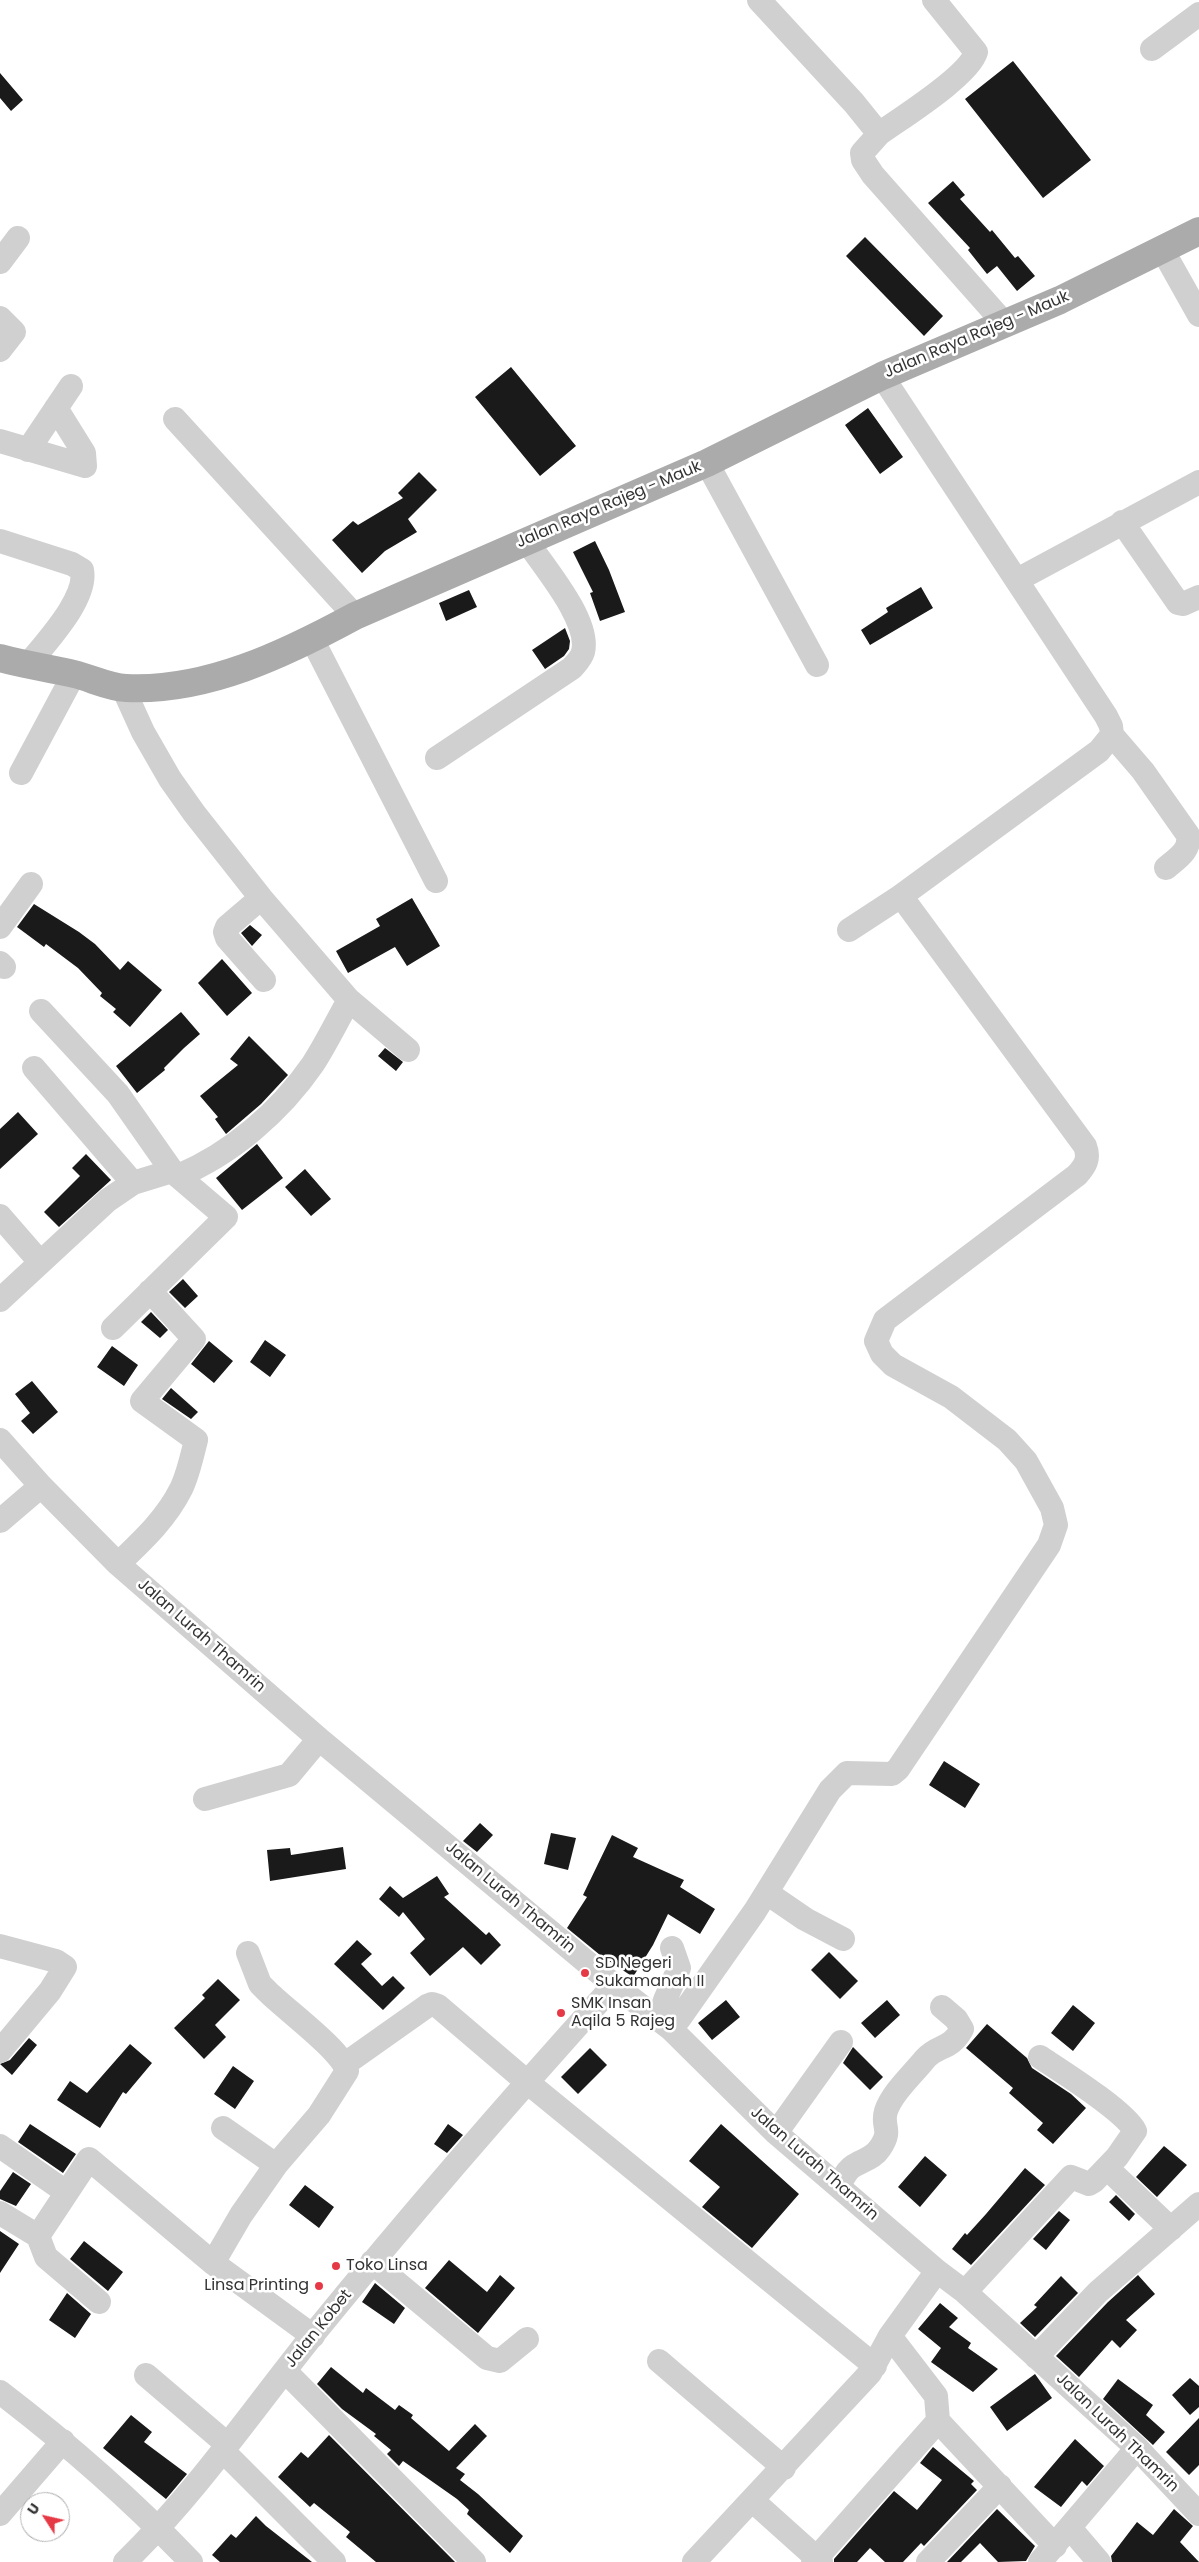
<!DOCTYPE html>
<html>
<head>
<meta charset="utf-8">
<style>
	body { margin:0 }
	#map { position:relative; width:1199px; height:2562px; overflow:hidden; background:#fff; font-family:Poppins,sans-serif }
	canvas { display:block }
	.north { position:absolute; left:20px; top:2492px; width:50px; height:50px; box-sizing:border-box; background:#fff; border:1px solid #adadad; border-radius:50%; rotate:305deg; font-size:14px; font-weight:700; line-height:20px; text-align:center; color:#333 }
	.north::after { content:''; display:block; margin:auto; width:18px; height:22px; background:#e63946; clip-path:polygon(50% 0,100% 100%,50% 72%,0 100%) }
</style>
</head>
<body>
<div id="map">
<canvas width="1199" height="2562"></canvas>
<div class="north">U</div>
</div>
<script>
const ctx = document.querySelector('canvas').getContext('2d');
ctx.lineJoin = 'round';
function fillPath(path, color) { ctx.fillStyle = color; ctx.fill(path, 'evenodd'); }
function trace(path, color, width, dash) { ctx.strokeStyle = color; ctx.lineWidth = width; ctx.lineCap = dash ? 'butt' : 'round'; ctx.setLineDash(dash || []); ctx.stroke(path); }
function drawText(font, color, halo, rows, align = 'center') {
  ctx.font = font + ' Poppins,sans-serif'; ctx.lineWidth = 5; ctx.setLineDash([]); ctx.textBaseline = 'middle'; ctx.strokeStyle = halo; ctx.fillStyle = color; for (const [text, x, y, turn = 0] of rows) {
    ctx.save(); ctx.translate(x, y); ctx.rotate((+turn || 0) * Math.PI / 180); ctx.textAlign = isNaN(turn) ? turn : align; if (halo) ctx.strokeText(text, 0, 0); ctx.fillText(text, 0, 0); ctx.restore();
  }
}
const building = new Path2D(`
	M1013 61 1091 160 1043 198 965 99Z
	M0 73 23 100 11 111 0 98Z
	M953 181 965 195 960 199 990 232 992 230 1015 258 1018 256 1035 276 1017 291 997 266 987 274 968 250 970 248 928 203Z
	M865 237 943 316 924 336 846 256Z
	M511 367 576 446 540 476 475 397Z
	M868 408 903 457 880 474 845 425Z
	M419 472 437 490 408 519 417 532 385 551 362 573 332 540 353 521 358 525 403 498 398 493Z
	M595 541 609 570 625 612 600 621 590 593 593 592 573 552Z
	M921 587 933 608 870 645 861 630 888 612 886 608Z
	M469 590 477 607 446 621 439 603Z
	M565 628 570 641 569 649 564 656 545 669 532 650Z
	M412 898 440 946 407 966 395 947 348 973 336 951 380 926 376 919Z
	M34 904 79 932 95 944 120 970 128 961 162 990 130 1027 113 1012 116 1009 100 996 102 993 78 968 46 944 44 947 17 927Z
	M250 925 262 935 252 946 241 933Z
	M222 959 252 993 227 1016 198 983Z
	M181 1012 200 1034 184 1048 164 1068 165 1070 137 1093 116 1066Z
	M249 1036 288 1075 261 1104 226 1134 215 1119 218 1117 200 1096 238 1065 230 1059Z
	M385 1048 403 1062 396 1071 378 1056Z
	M18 1112 38 1134 0 1169V1129Z
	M257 1144 283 1178 242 1210 216 1178Z
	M86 1154 111 1180 59 1227 44 1212 80 1176 72 1168Z
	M305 1169 331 1199 311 1216 285 1187Z
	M183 1279 198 1296 185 1308 169 1292Z
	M151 1312 168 1330 160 1338 141 1322Z
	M265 1340 286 1355 270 1377 250 1362Z
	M209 1341 233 1361 214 1383 191 1364Z
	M112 1346 138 1365 124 1386 97 1367Z
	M32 1381 58 1412 33 1434 21 1421 30 1413 15 1394Z
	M171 1388 198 1412 191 1419 162 1399Z
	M944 1761 980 1784 965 1808 929 1785Z
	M480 1823 493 1835 477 1852 463 1841Z
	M551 1833 576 1838 568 1870 544 1864Z
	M612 1835 638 1848 633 1857 684 1880 680 1887 715 1909 700 1934 668 1914 653 1945 633 1977 600 1955 567 1928 587 1897 583 1895Z
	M343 1847 346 1869 270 1881 267 1850 290 1848 291 1855Z
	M437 1876 449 1894 444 1897 486 1935 489 1932 501 1945 481 1965 463 1947 430 1976 410 1953 425 1939 403 1912 399 1917 379 1899 390 1886 403 1898Z
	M357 1940 372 1954 361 1964 382 1986 393 1976 405 1988 383 2010 334 1964Z
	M829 1952 858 1981 840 1999 811 1970Z
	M218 1979 240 2000 215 2025 226 2037 204 2059 174 2028 205 1998 202 1995Z
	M726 2000 740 2017 712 2040 698 2023Z
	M887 2000 900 2015 875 2038 861 2023Z
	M1073 2005 1095 2023 1073 2051 1051 2033Z
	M987 2024 1027 2058 1032 2068 1071 2094 1086 2108 1053 2144 1037 2130 1043 2123 1009 2093 1013 2088 966 2048Z
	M29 2038 37 2045 12 2075 0 2064 10 2060Z
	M130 2044 152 2063 126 2094 123 2092 100 2128 57 2100 70 2081 87 2093Z
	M853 2047 883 2077 870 2090 843 2063Z
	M590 2048 607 2065 578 2094 561 2077Z
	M233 2066 254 2081 235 2109 214 2094Z
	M30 2124 76 2154 63 2173 18 2142Z
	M448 2124 463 2135 447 2153 434 2144Z
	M721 2124 799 2194 752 2248 702 2207 720 2187 689 2161Z
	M1164 2146 1187 2165 1157 2197 1136 2177Z
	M925 2156 947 2175 920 2207 898 2187Z
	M1025 2168 1045 2185 971 2265 952 2249 965 2233 967 2235 986 2214Z
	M13 2172 31 2184 16 2206 0 2199V2191Z
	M305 2185 334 2207 319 2228 289 2205Z
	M1116 2195 1135 2214 1129 2221 1109 2202Z
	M1059 2211 1070 2220 1046 2250 1033 2239Z
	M0 2231 19 2244 0 2273Z
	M84 2241 123 2272 108 2291 70 2259Z
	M449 2260 487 2292 500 2275 515 2288 478 2333 425 2288Z
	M1138 2275 1155 2294 1126 2320 1137 2330 1120 2348 1112 2340 1079 2377 1056 2356 1108 2302Z
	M1061 2276 1078 2293 1035 2337 1020 2323 1037 2307 1034 2305Z
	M375 2283 405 2308 394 2324 362 2302Z
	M67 2293 91 2314 75 2338 49 2320Z
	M940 2303 958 2318 949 2327 971 2343 968 2348 998 2369 973 2392 931 2362 941 2348 918 2329Z
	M331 2367 363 2393 366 2388 395 2410 399 2405 413 2415 411 2418 449 2451 475 2424 487 2436 456 2468 465 2474 460 2480 478 2494 523 2536 510 2553 467 2514 469 2510 457 2499 403 2461 399 2466 387 2454 391 2450 374 2436 376 2434 342 2409 317 2384Z
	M1035 2374 1052 2398 1007 2431 990 2407Z
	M1190 2378 1199 2386V2407L1190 2415 1172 2395Z
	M1118 2379 1153 2405 1146 2415 1165 2432 1153 2445 1103 2399Z
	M131 2415 152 2432 144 2442 187 2474 166 2499 103 2448Z
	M1199 2418V2465L1189 2475 1166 2452Z
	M329 2435 455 2562H376L346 2537 350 2532 314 2503 310 2507 278 2477 301 2452 308 2458Z
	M1075 2439 1104 2466 1087 2486 1082 2481 1061 2507 1034 2487Z
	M933 2447 974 2481 971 2484 977 2490 924 2546 921 2543 903 2562H885L870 2548 857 2562H834V2559L894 2491 917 2510 942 2480 920 2463Z
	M997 2509 1035 2546 1026 2561 998 2562 980 2543 961 2562H947Z
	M1174 2509 1193 2526 1180 2542 1199 2562H1112L1111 2556 1137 2522 1153 2535Z
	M256 2516 266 2526 312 2562H220L212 2555 231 2534 236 2538Z`);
const minor = new Path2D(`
	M759 0 854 103 879 134 862 153 863 160 873 175 1004 323
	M1152 49 1199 14
	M879 134C901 118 969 76 976 52L934 0
	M1162 249 1199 315
	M0 262 18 238
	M0 318 14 332 0 350
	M175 419 355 616
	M0 441 85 466 84 453 56 408
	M28 450 71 386
	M707 463 817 665
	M1122 522 1178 603 1183 604 1199 597
	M0 541 72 564 82 570C88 599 44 644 27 666
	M1017 580 1199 482
	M312 639 436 881
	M123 688 143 732 170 779 194 813 261 898 349 1000 408 1050
	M1112 735 1143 771 1188 835C1191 851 1176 859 1166 868
	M437 758 572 668C576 663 581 659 583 652 591 621 543 566 526 540
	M21 773 74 674
	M261 898 227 927 225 932 227 938 264 980
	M0 927 31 884
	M849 930 901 896 1099 751 1112 735 1111 726 1106 716 882 376
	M0 963 4 967
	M41 1011 118 1094 172 1171 226 1217 113 1328
	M34 1068 133 1183
	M178 1176C231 1154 280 1112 313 1064 326 1044 337 1021 349 1000
	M0 1216 40 1262
	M0 1300 108 1200 133 1183 172 1171
	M0 1440 41 1486 118 1564 319 1739 614 1985 671 2029 776 2133 937 2271 965 2292 1137 2448 1199 2514
	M0 1521 41 1486
	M118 1564C142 1541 166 1519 181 1489 188 1475 192 1456 196 1440L142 1401 194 1339 150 1291
	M205 1799 289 1775 319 1739
	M767 1893 805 1919 843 1939
	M0 1946 56 1961 65 1967 50 1991 0 2051
	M248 1953 260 1984 268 1992C286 2010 341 2050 347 2071L319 2115 276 2165
	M679 2019 755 1911 830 1790 847 1773 892 1774 898 1769 1049 1545 1056 1525 1052 1508 1026 1461 1007 1440 951 1397 893 1365 882 1354 876 1341 885 1320 1077 1175C1085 1166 1090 1159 1085 1146L901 896
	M671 2029 679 2019 672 2015 665 2000 679 1968 672 1948
	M345 2064 427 2006 432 2004 438 2006 527 2082 875 2366
	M776 2133 841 2042
	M0 2146 66 2192
	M1107 2168 1171 2229
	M839 2185C842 2180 847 2170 852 2167 862 2160 873 2159 880 2148 893 2129 881 2127 886 2111 892 2093 913 2074 925 2059 938 2044 950 2051 962 2029L956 2019 942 2007
	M0 2213 38 2236 89 2159 213 2263 313 2336
	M38 2236 46 2257 99 2302
	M372 2262 487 2358 500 2361 527 2339
	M213 2263 241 2215 276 2165 223 2128
	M965 2292 1071 2177 1089 2184 1094 2181 1117 2157 1135 2131C1125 2111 1061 2071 1040 2057
	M1036 2357 1098 2292 1199 2204
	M659 2361 784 2468
	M285 2371 474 2562
	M146 2375 228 2445
	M0 2392C68 2444 132 2500 191 2562
	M938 2421 1055 2546
	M223 2451 334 2562
	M753 2501 821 2562
	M0 2514 63 2441
	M1070 2528 1099 2562
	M125 2562C197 2492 253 2409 316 2331 412 2213 512 2098 614 1985
	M694 2562 870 2373 890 2336 937 2271
	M813 2562 938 2421 936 2396 890 2336
	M928 2562 1000 2486
	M1040 2562 1137 2448`);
const major = new Path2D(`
	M0 658C25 665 49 668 74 674 91 678 108 687 126 688 206 692 285 654 355 616L707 463 882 376 1060 300 1199 231`);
const markers = [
	[585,1973,5,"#e63946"],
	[561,2013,5,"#e63946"],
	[336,2266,5,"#e63946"],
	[319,2286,5,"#e63946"]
];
const streetNames = [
	["Jalan Raya Rajeg - Mauk",977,335,-23],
	["Jalan Raya Rajeg - Mauk",609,505,-23],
	["Jalan Lurah Thamrin",201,1636,41],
	["Jalan Lurah Thamrin",510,1898,40],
	["Jalan Lurah Thamrin",814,2164,41],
	["Jalan Kobet",319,2329,-51],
	["Jalan Lurah Thamrin",1117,2433,44]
];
const poiNames = [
	["SD Negeri",595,1964],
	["Sukamanah II",595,1982],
	["SMK Insan",571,2004],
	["Aqila 5 Rajeg",571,2022],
	["Toko Linsa",346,2266],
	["Linsa Printing",309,2286,"right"]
];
fillPath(building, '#1a1a1a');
trace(minor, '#d0d0d0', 24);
trace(major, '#ababab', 28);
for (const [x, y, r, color] of markers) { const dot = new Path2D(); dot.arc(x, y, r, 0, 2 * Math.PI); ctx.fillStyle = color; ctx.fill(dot); trace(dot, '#fff', 2); }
drawText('16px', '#333', '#fff', streetNames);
drawText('16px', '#333', '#fff', poiNames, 'left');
</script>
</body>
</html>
